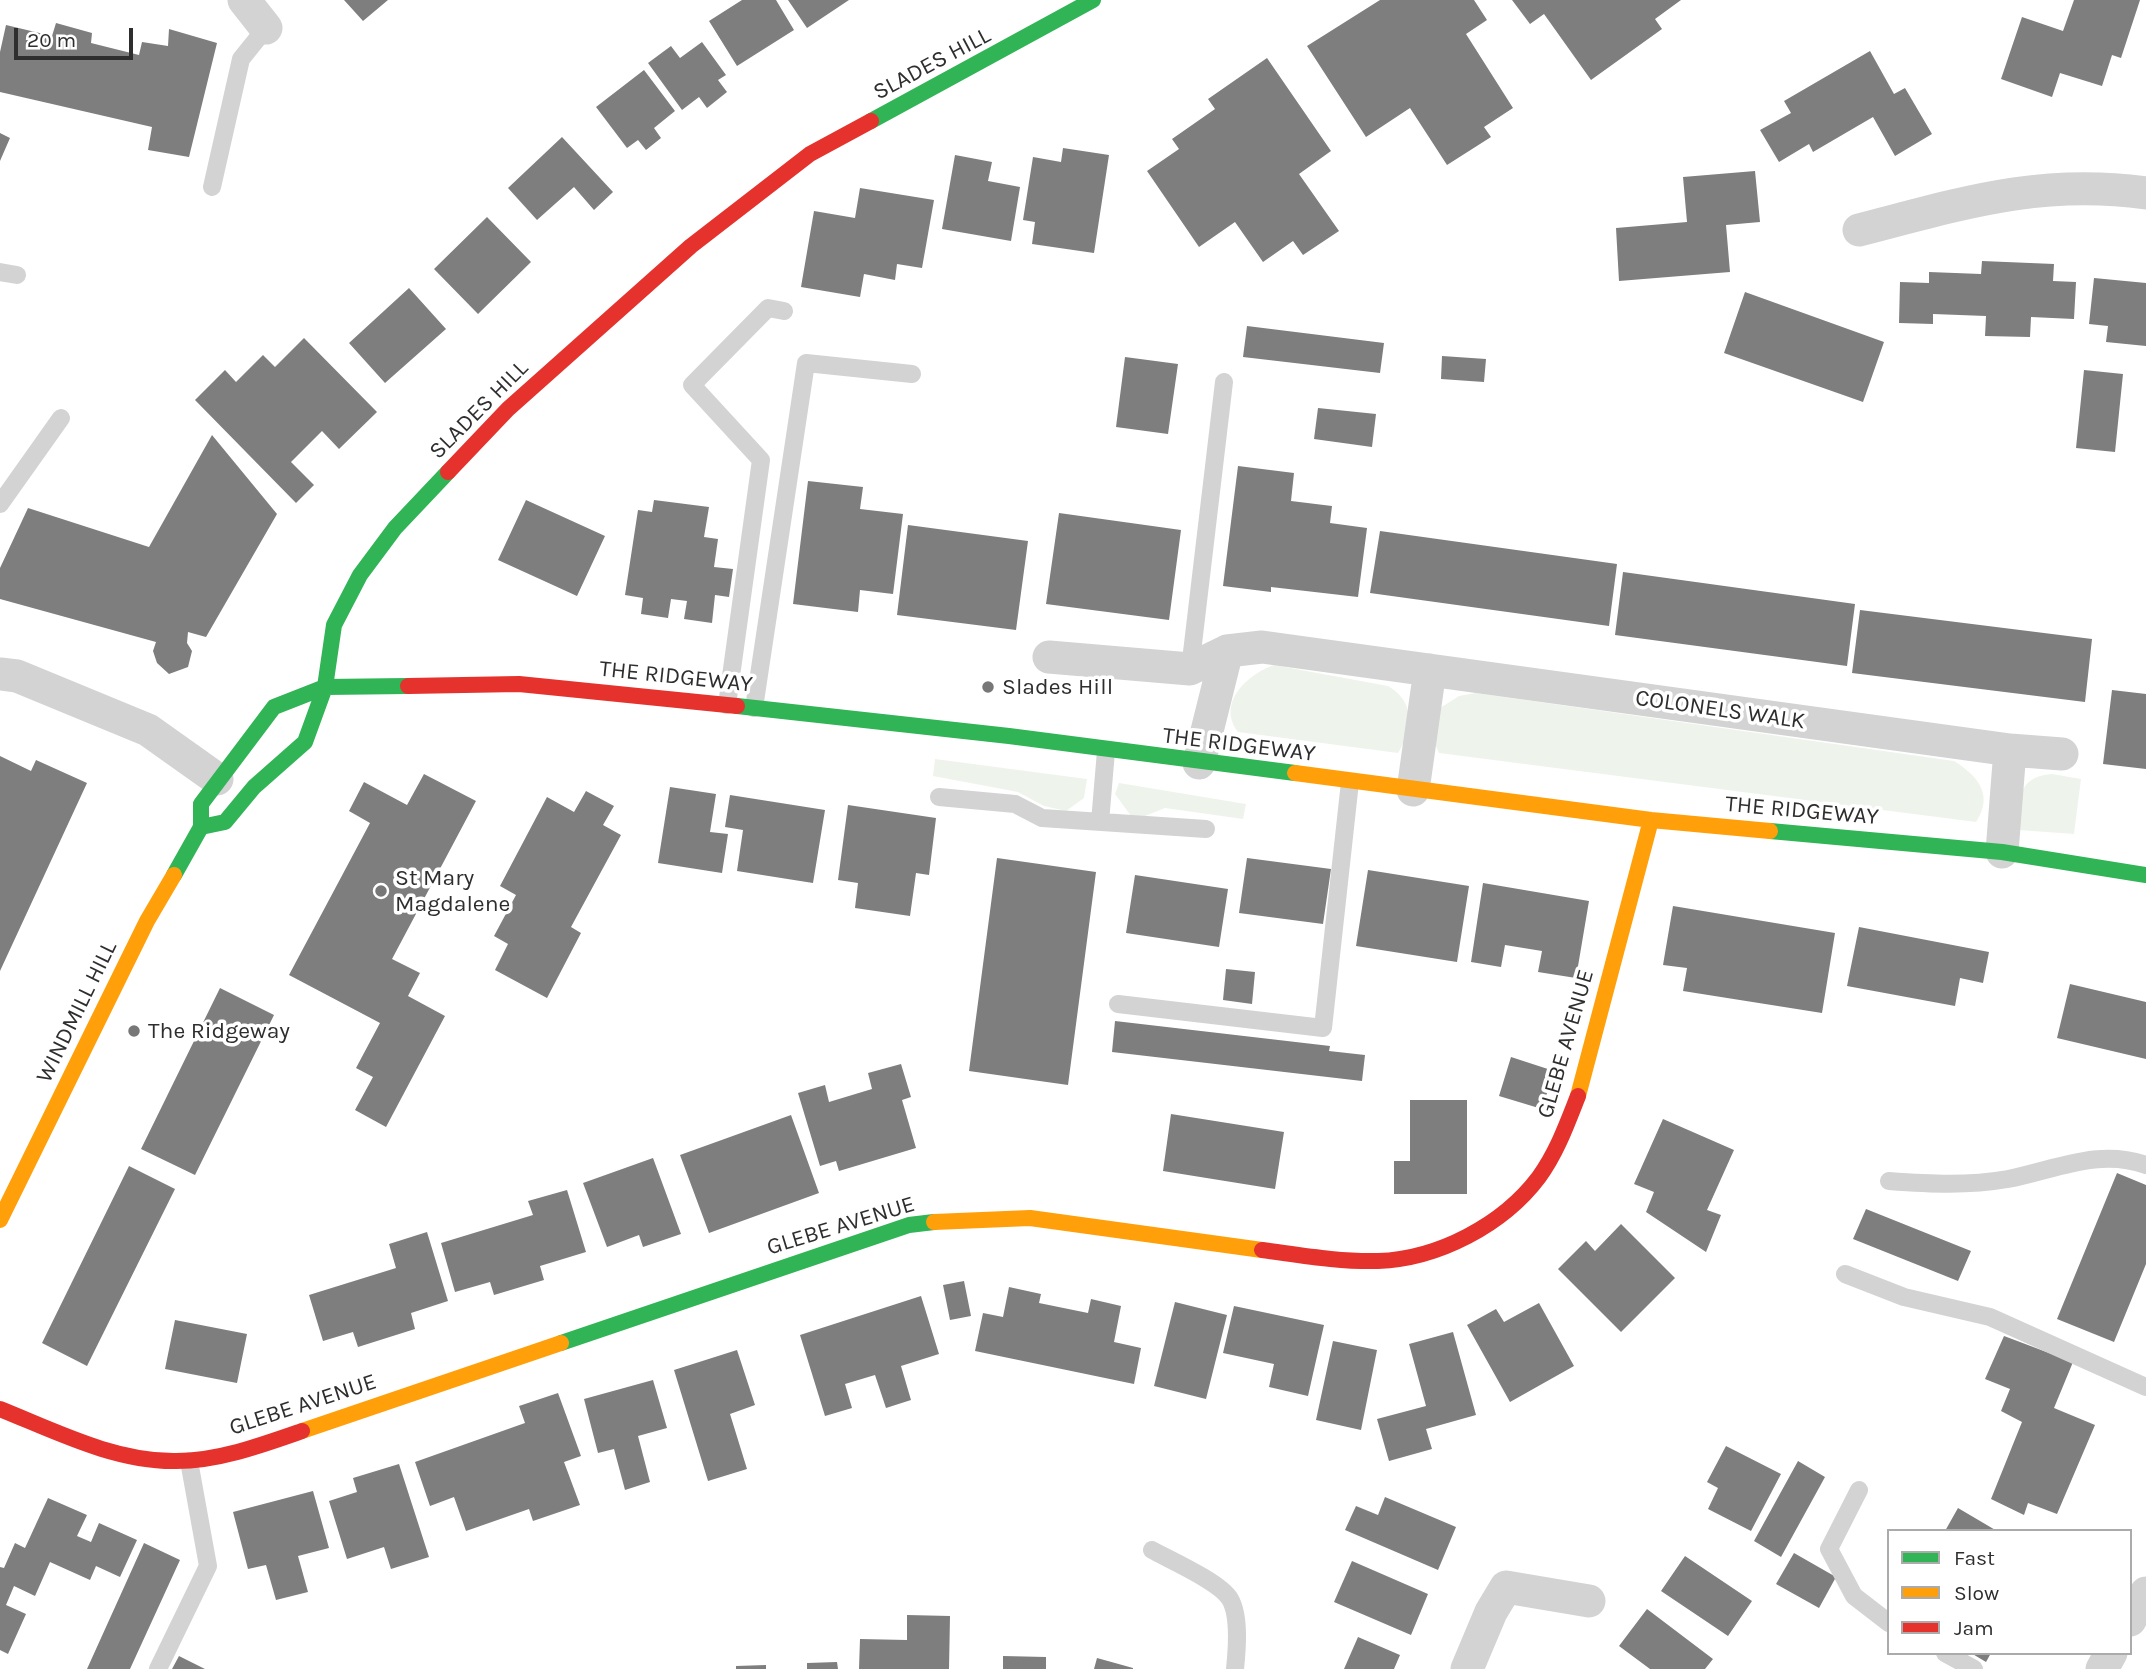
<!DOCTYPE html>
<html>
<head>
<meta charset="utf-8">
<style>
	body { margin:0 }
	#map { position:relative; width:2146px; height:1669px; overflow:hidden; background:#fff; font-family:Karla,sans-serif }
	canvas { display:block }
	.legend { position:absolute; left:1887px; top:1529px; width:245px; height:126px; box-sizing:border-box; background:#fff; border:2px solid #ababab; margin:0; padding:9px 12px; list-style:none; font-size:21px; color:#2e2e2e }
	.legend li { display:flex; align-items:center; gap:14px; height:35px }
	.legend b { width:35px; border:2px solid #ababab }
	.scale { position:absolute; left:14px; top:28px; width:119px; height:32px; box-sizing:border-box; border:4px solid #2e2e2e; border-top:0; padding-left:9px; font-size:21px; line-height:24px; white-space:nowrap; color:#2e2e2e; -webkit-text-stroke:5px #fff; paint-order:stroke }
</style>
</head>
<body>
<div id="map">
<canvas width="2146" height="1669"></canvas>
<ul class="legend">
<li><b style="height:9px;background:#30b455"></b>Fast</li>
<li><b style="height:9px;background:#ff9f0a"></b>Slow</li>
<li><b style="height:9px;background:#e5322d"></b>Jam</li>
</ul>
<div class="scale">20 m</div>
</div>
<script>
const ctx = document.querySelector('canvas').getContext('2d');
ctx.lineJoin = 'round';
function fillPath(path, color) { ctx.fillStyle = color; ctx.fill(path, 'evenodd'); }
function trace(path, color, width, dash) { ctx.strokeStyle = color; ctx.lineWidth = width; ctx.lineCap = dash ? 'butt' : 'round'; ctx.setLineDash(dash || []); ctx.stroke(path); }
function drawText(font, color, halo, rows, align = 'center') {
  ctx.font = font + ' Karla,sans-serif'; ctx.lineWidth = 7; ctx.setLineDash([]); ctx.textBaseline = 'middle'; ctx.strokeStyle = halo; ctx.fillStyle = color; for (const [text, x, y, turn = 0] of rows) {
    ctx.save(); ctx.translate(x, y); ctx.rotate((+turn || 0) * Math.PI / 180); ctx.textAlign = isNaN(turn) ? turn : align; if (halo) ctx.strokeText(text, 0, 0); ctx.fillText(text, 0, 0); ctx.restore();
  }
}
const green = new Path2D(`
	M1274 665 1388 686C1415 701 1413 729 1398 753L1238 732C1216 703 1248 674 1274 665Z
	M1476 693 1954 761C1978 776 1994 795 1976 822L1439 753 1435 744 1440 708 1459 696Z
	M935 759 1087 779 1084 798 1066 811 1044 806 1018 792 933 776Z
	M2052 774 2081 779 2074 834 2019 830C2020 801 2015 777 2052 774Z
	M1119 783 1246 804 1243 819 1165 808 1145 816H1131L1115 794Z`);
const building = new Path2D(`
	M344 0H388L363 21Z
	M742 0H776L794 30 737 66 709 21Z
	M788 0H849L807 28Z
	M1380 0H1474L1487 20 1466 34 1513 108 1484 127 1491 137 1447 165 1410 108 1366 137 1307 46Z
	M1512 0H1681L1655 19 1662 29 1591 80 1544 14 1530 24Z
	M2074 0H2140L2121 58 2112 55 2102 86 2060 73 2052 97 2001 79 2022 17 2063 31Z
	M56 23 92 33 91 43 139 55 142 42 168 46 169 29 217 43 189 157 148 150 152 127 0 92V52L6 25 52 36Z
	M702 42 726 75 718 80 727 92 707 108 699 97 682 110 648 63 671 46 680 58Z
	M1870 51 1894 94 1905 88 1932 134 1895 156 1873 117 1813 152 1809 144 1779 162 1760 130 1791 113 1784 101Z
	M1267 58 1331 151 1299 174 1339 231 1303 255 1293 241 1263 262 1235 222 1199 247 1147 171 1179 149 1172 139 1215 109 1208 99Z
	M644 70 675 111 654 128 661 138 646 150 638 140 627 148 596 107Z
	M0 133 10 138 0 161Z
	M562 137 613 192 594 210 574 187 537 220 508 188Z
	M1063 148 1109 155 1094 253 1032 244 1035 222 1023 220 1033 157 1061 162Z
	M955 155 992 162 988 181 1020 187 1011 241 942 229Z
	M1755 171 1760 222 1726 225 1730 272 1619 281 1616 228 1687 222 1683 177Z
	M860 188 934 200 922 268 897 264 895 280 864 274 860 297 801 287 814 211 855 218Z
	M487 217 531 262 478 314 434 269Z
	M1982 261 2054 264 2053 281 2076 282 2074 319 2031 317 2030 337 1985 336 1986 316 1933 314V324L1899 323 1900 282 1929 283V272L1981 274Z
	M2094 278 2146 283V346L2106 342 2108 326 2089 324Z
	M409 288 446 329 385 383 349 343Z
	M1745 292 1884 342 1863 402 1724 353Z
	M1247 326 1384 343 1380 373 1243 357Z
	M304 338 377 412 339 449 322 431 291 462 314 485 296 503 195 400 225 370 236 382 263 355 275 367Z
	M1442 356 1486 359 1484 382 1441 379Z
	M1125 357 1178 364 1168 434 1116 427Z
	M2084 370 2123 374 2115 452 2076 448Z
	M1318 408 1376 414 1372 447 1314 439Z
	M212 435 277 514 206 637 188 632 187 643 192 651 188 667 169 674 157 663 153 651 156 642 0 599V568L28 508 149 547Z
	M1238 466 1294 473 1291 501 1332 506 1330 523 1367 528 1358 597 1271 587V592L1223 586Z
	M808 481 863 487 860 509 903 514 893 594 860 590 858 612 793 604Z
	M526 500 605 536 577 596 498 560Z
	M654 500 709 507 704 537 718 539 714 567 733 569 729 597 715 595 712 623 684 619 687 601 671 599 668 618 641 614 643 598 625 595 638 510 652 512Z
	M1059 513 1181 530 1169 620 1046 604Z
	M908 525 1028 541 1016 630 897 615Z
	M1380 531 1617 564 1609 626 1370 593Z
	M1623 572 1855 604 1847 666 1615 635Z
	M1860 610 2092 639 2085 702 1852 673Z
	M2112 690 2146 694V769L2103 764Z
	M0 756 31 771 36 760 87 783 0 971Z
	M424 774 476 801 392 959 420 973 408 996 445 1016 386 1127 355 1110 373 1077 356 1068 380 1023 289 975 370 823 349 811 364 782 407 805Z
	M670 787 716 794 710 832 728 834 722 873 658 863Z
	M586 791 614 806 603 825 621 835 571 927 581 933 547 998 495 970 508 944 494 936 516 895 500 886 547 797 574 812Z
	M730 795 825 810 813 883 737 871 743 830 725 827Z
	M848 805 936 818 929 875 916 873 910 916 855 908 858 883 838 880Z
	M997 858 1096 872 1068 1085 969 1071Z
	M1247 858 1331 869 1323 924 1239 913Z
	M1368 870 1469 886 1457 962 1356 946Z
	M1135 875 1228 889 1219 947 1126 933Z
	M1483 883 1589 901 1576 978 1538 972 1542 951 1505 945 1501 967 1471 962Z
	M1673 906 1835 933 1822 1013 1683 991 1687 968 1663 965Z
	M1859 927 1989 952 1983 983 1960 978 1955 1006 1847 986Z
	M1226 969 1255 972 1252 1004 1223 1000Z
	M2070 984 2146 1002V1059L2057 1038Z
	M220 988 274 1015 195 1175 141 1149Z
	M1115 1021 1330 1046 1329 1051 1365 1055 1362 1081 1112 1052Z
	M1511 1057 1554 1071 1542 1109 1499 1096Z
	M901 1064 911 1097 902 1100 916 1148 839 1171 836 1161 820 1166 798 1093 825 1085 829 1102 872 1089 868 1073Z
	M1410 1100H1467V1194H1394V1161H1410Z
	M1171 1114 1284 1132 1275 1189 1163 1171Z
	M791 1115 819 1193 709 1233 680 1155Z
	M1663 1119 1734 1150 1707 1210 1721 1215 1706 1252 1646 1212 1654 1192 1634 1184Z
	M653 1158 681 1234 643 1247 639 1235 607 1247 583 1183Z
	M129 1166 175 1189 87 1366 42 1343Z
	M2117 1173 2146 1185V1264L2114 1342 2057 1319Z
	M567 1190 586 1252 540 1266 544 1280 494 1295 490 1282 455 1292 441 1243 533 1215 528 1201Z
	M1866 1209 1971 1251 1958 1281 1853 1239Z
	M1621 1224 1675 1278 1621 1332 1558 1269 1586 1241 1595 1251Z
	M427 1232 448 1301 411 1313 415 1329 358 1347 353 1332 323 1341 309 1295 396 1268 389 1244Z
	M964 1281 971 1316 950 1320 943 1285Z
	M1009 1287 1041 1294 1039 1303 1088 1313 1091 1299 1121 1306 1114 1342 1141 1348 1134 1384 975 1351 983 1313 1003 1317Z
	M921 1296 939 1354 901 1366 911 1400 886 1408 875 1375 845 1384 852 1408 825 1416 800 1335Z
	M1175 1302 1227 1315 1206 1399 1154 1386Z
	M1539 1303 1574 1366 1510 1402 1467 1325 1496 1309 1504 1322Z
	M1234 1306 1324 1325 1308 1396 1269 1387 1274 1364 1223 1353Z
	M175 1320 247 1334 237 1383 165 1369Z
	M1453 1332 1476 1415 1426 1429 1432 1449 1389 1461 1377 1419 1426 1406 1409 1344Z
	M2004 1336 2073 1362 2054 1408 2095 1425 2057 1514 2028 1503 2024 1515 1991 1499 2022 1422 2001 1411 2010 1389 1985 1379Z
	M1333 1341 1377 1350 1361 1430 1316 1420Z
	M737 1350 755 1405 730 1414 747 1469 708 1481 674 1370Z
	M653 1380 667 1428 638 1436 650 1482 625 1490 614 1449 598 1453 584 1399Z
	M558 1393 581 1456 564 1462 580 1505 533 1521 529 1509 466 1531 454 1497 430 1506 415 1462 525 1423 519 1406Z
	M1726 1446 1781 1474 1751 1531 1708 1509 1718 1488 1707 1482Z
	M1798 1461 1825 1477 1781 1557 1754 1541Z
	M399 1464 429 1557 391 1569 384 1547 347 1559 329 1501 357 1492 353 1478Z
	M313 1491 329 1548 298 1556 308 1592 276 1600 266 1565 248 1569 233 1512Z
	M1385 1497 1456 1527 1438 1570 1345 1530 1356 1506 1378 1515Z
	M48 1498 87 1515 77 1536 91 1542 99 1523 137 1540 120 1577 96 1566 90 1580 50 1562 35 1596 14 1586 6 1605 26 1614 8 1654 0 1650V1567L4 1568 15 1543 25 1548Z
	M1958 1508 1997 1531H1945Z
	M144 1543 180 1560 130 1669H87Z
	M1794 1553 1836 1577 1819 1608 1776 1584Z
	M1685 1556 1752 1601 1728 1636 1661 1591Z
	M1352 1561 1428 1594 1411 1635 1334 1602Z
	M1647 1609 1713 1659 1705 1669H1650L1619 1646Z
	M907 1615 950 1616 949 1669H859L860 1639 907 1640Z
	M1358 1637 1400 1655 1394 1669H1344Z
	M1971 1653H1991L1986 1662Z
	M179 1656 205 1669H172Z
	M1003 1656 1046 1657V1669H1003Z
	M1097 1658 1133 1668V1669H1094Z
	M837 1662 838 1669H807V1663Z
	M766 1665V1669H736V1666Z`);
const lane = new Path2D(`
	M212 187 241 59 266 28
	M0 272 17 275
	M0 504 61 418
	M1190 669 1224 382
	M727 705 761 460 692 385 768 308 784 311
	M754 708 806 363 912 374
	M939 797 1015 804 1042 818 1206 829
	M1100 822 1106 751
	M1118 1004 1323 1028 1350 782
	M1889 1181C1930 1184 1968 1186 2008 1179 2055 1170 2098 1148 2146 1165
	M1845 1274 1904 1297 1990 1317 2146 1387
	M1859 1490 1829 1549 1854 1596 1889 1623
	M1152 1550C1170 1560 1220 1582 1230 1599 1240 1616 1237 1650 1235 1669
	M1945 1653 1974 1669
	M158 1669 208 1566 189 1461`);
const street = new Path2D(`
	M244 0 266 28
	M1859 230C1960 204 2040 178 2146 193
	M1049 657 1190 669 1227 651 1262 647 2010 750 2062 754
	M0 674 17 676 148 730 217 779
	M1199 763 1227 651
	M1413 790 1430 670
	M2002 852 2010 750
	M2130 1620 2146 1593
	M1467 1669 1491 1612 1506 1587 1589 1601
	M2102 1669 2111 1653`);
const fast = new Path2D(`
	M871 121 1093 0
	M737 706 1009 736 1295 773
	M201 827 225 822 254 787 305 742 325 687 334 625 360 575 395 528 448 472
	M1770 831 2002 852 2146 875
	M174 875 201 827V804L274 707 325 687 408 686
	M561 1343 909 1225 934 1222`);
const slow = new Path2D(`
	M1295 773 1651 820 1770 831
	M1578 1096 1651 820
	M0 1220 147 921 174 875
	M934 1222 1030 1218 1262 1250
	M302 1431 561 1343`);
const jam = new Path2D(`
	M448 472 508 409 691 246 810 154 871 121
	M408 686 519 684 737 706
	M1262 1250C1300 1255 1339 1262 1378 1261 1438 1259 1503 1225 1539 1177 1557 1152 1567 1124 1578 1096
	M0 1409C55 1431 115 1462 176 1461 218 1461 262 1445 302 1431`);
const markers = [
	[988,687,7,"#777"],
	[381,891,7,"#777"],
	[134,1031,7,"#777"]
];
const streetNames = [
	["SLADES HILL",932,64,-28],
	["SLADES HILL",479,410,-45],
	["THE RIDGEWAY",676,677,6],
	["COLONELS WALK",1720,710,8],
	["THE RIDGEWAY",1239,745,7],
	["THE RIDGEWAY",1802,811,5],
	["WINDMILL HILL",77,1012,-64],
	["GLEBE AVENUE",1566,1044,-74],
	["GLEBE AVENUE",841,1226,-17],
	["GLEBE AVENUE",303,1405,-18]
];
const poiNames = [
	["Slades Hill",1002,687],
	["St Mary",395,878],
	["Magdalene",395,904],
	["The Ridgeway",148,1031]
];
fillPath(green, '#eef4ec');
fillPath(building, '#7e7e7e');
trace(lane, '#d3d3d3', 18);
trace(street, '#d3d3d3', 33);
trace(fast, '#30b455', 16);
trace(slow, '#ff9f0a', 16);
trace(jam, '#e5322d', 16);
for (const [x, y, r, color] of markers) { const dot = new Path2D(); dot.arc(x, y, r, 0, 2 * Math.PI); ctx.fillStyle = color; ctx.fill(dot); trace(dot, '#fff', 2.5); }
drawText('23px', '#2e2e2e', '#fff', streetNames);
drawText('23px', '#2e2e2e', '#fff', poiNames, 'left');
</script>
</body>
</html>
